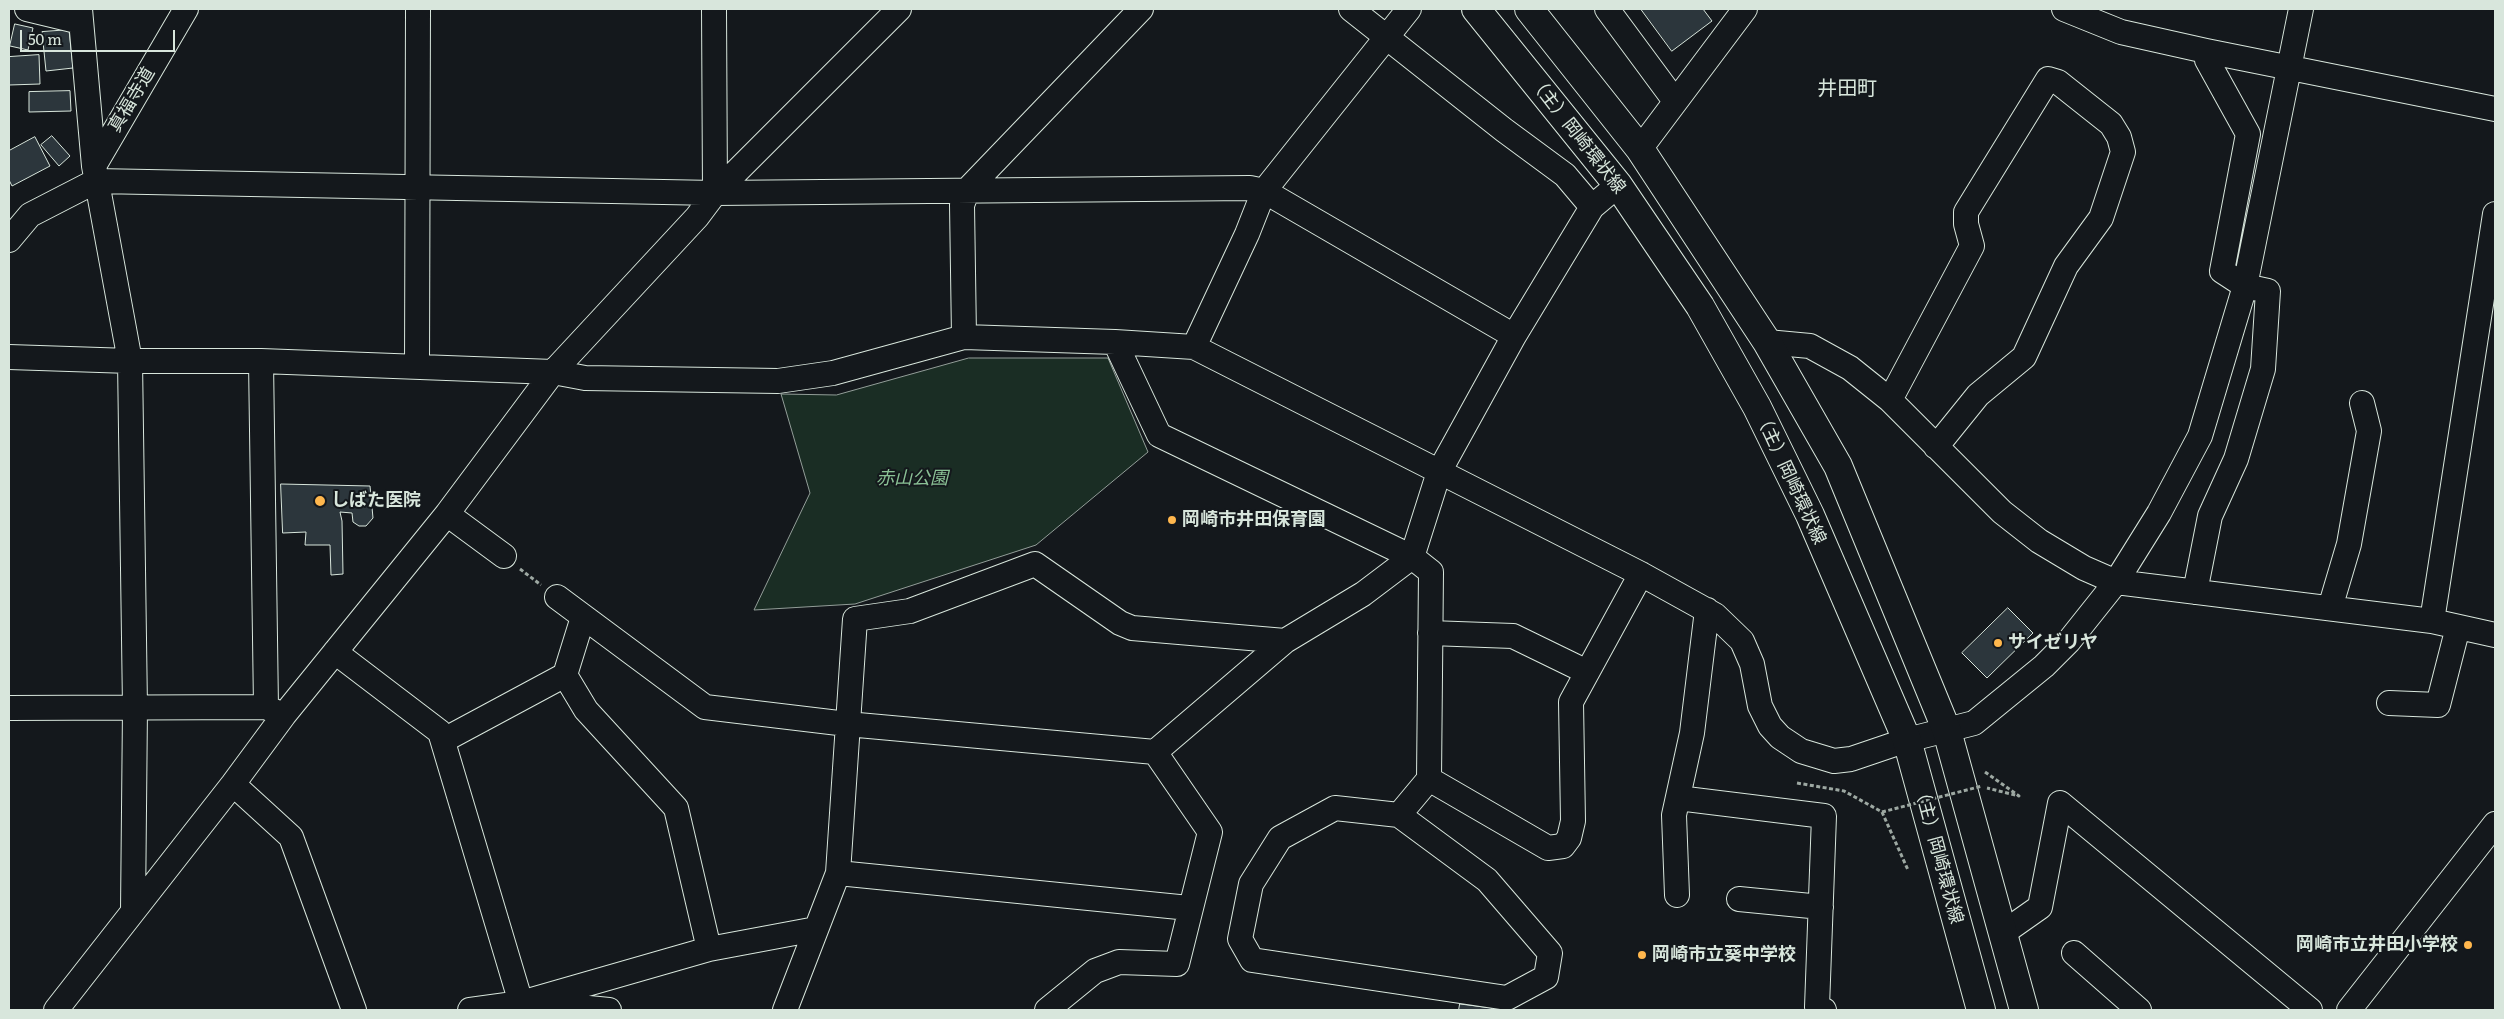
<!DOCTYPE html>
<html>
<head>
<meta charset="utf-8">
<style>
	body { margin:0 }
	#map { position:relative; width:2504px; height:1019px; overflow:hidden; background:#14181c; font-family:Literata,serif }
	canvas { display:block }
	.frame { position:absolute; inset:0; border:10px solid #d8e6dc; pointer-events:none }
	.scale { position:absolute; left:20px; top:30px; width:155px; height:22px; box-sizing:border-box; border:2px solid #d8e6dc; border-top:0; padding-left:6px; font-size:15px; line-height:18px; white-space:nowrap; color:#d8e6dc; -webkit-text-stroke:4px #14181c; paint-order:stroke }
</style>
</head>
<body>
<div id="map">
<canvas width="2504" height="1019"></canvas>
<div class="frame"></div>
<div class="scale">50 m</div>
</div>
<script>
const ctx = document.querySelector('canvas').getContext('2d');
ctx.lineJoin = 'round';
function fillPath(path, color) { ctx.fillStyle = color; ctx.fill(path, 'evenodd'); }
function trace(path, color, width, dash) { ctx.strokeStyle = color; ctx.lineWidth = width; ctx.lineCap = dash ? 'butt' : 'round'; ctx.setLineDash(dash || []); ctx.stroke(path); }
function drawText(font, color, halo, rows, align = 'center') {
  ctx.font = font + ' Literata,"Noto Sans JP",serif'; ctx.lineWidth = 4; ctx.setLineDash([]); ctx.textBaseline = 'middle'; ctx.strokeStyle = halo; ctx.fillStyle = color; for (const [text, x, y, turn = 0] of rows) {
    ctx.save(); ctx.translate(x, y); ctx.rotate((+turn || 0) * Math.PI / 180); ctx.textAlign = isNaN(turn) ? turn : align; if (halo) ctx.strokeText(text, 0, 0); ctx.fillText(text, 0, 0); ctx.restore();
  }
}
const green = new Path2D(`
	M969 358H1108L1148 452 1036 545 855 604 754 610 810 493 781 394 836 395Z`);
const building = new Path2D(`
	M1641 9H1703L1712 21 1672 51Z
	M15 24 33 28 28 50 10 46Z
	M69 30 73 68 46 71 42 32Z
	M39 55 40 84 9 85V57Z
	M70 91 71 111 29 112V92Z
	M52 136 70 156 59 166 41 145Z
	M35 137 50 166 12 186 9 180V151Z
	M281 484 370 486 373 518 366 526H359L353 522 352 513 340 512 342 521 343 574 331 575 330 545H305L306 532 283 533Z
	M2008 608 2033 633 1987 678 1962 653Z
	M1460 1004 1492 1008V1010H1459Z`);
const path = new Path2D(`
	M520 569 541 585
	M1985 772 2019 796 1987 788
	M1797 783 1844 791 1882 812 1908 870`);
const minor = new Path2D(`
	M27 9 81 22
	M80 9 94 166 130 361 135 708 133 910
	M714 9 715 193
	M1351 9 1504 130 1565 175 1592 207
	M1607 9 1675 101
	M2064 9 2121 32 2206 51 2495 109
	M1640 149 1745 9
	M94 166 186 9
	M9 240 30 215 96 181 715 193 1250 188 1264 191 1514 336
	M964 337 962 205 968 189 1141 9
	M1115 342 1159 435 1412 557 1431 572 1429 779 1399 815 1487 880 1550 953 1546 977 1507 998 1252 960 1240 939 1251 884 1280 838 1335 808 1399 815
	M1767 342 1810 346 1850 368 1890 400 2002 512 2039 541 2084 568 2116 582 2432 621 2495 635
	M1194 347 1247 234 1264 191 1409 9
	M9 357 130 361H261L553 372 585 378 778 381 833 373 964 337 1115 342 1194 347 1641 574 1715 615 1742 641 1752 664 1760 706 1770 726 1780 737 1801 751 1834 761 1851 759 1907 740 1974 723 2044 666 2069 641 2116 582 2159 513 2200 436 2245 286 2301 9
	M261 361 266 707
	M417 367 418 9
	M1890 400 1972 246 1966 224V212L2048 79 2058 82 2111 124 2119 137 2123 152 2101 218 2066 266 2024 357 1978 395 1936 447
	M447 514 504 556
	M2195 592 2210 516 2236 459 2263 369 2268 291 2245 286 2222 271 2248 134 2207 60 2206 51
	M557 597 705 707 847 724 1155 752 1285 641 1363 594 1412 557 1439 472 1514 336 1592 207 1618 185
	M2330 608 2349 544 2369 431 2362 403
	M2432 621 2495 214
	M1430 633 1513 636 1587 672
	M335 652 440 732 521 1003
	M565 675 586 710 676 808 709 949
	M2389 703 2438 705 2458 627
	M9 708 266 707 280 714
	M444 740 565 675 583 617
	M1429 779 1548 848 1563 846 1569 838 1573 821 1571 702 1641 574
	M233 784 291 837 354 1010
	M1678 798 1824 816 1817 1007 1824 1010
	M838 873 1189 908
	M1677 895 1674 815 1692 733 1707 610
	M1739 899 1821 907
	M2003 933 2040 907 2060 803 2310 1010
	M2074 953 2139 1010
	M538 1003 609 1010
	M56 1010 233 784 284 715 447 514 553 372 697 217 715 193 899 9
	M470 1010 521 1003 709 949 816 929
	M785 1010 838 873 855 619 910 611 1035 564 1120 623 1132 628 1285 641
	M1047 1010 1095 971 1119 962 1177 964 1210 832 1155 752
	M2349 1010 2495 824`);
const major = new Path2D(`
	M1476 9 1618 185 1700 306 1757 407 1810 515 1907 740 1981 1010
	M1529 9 1640 149 1767 342 1838 466 1947 731 2024 1010`);
const pathBridge = new Path2D(`
	M1882 812 1982 786`);
const markers = [
	[320,501,6,"#ffb74d"],
	[1172,520,5,"#ffb74d"],
	[1998,643,5,"#ffb74d"],
	[2468,945,5,"#ffb74d"],
	[1642,955,5,"#ffb74d"]
];
const streetNames = [
	["真福寺道",132,100,-59],
	["（主）岡崎環状線",1577,135,52],
	["（主）岡崎環状線",1790,478,65],
	["（主）岡崎環状線",1938,854,75]
];
const parkNames = [
	["赤山公園",912,479]
];
const poiNames = [
	["しばた医院",331,501],
	["岡崎市井田保育園",1182,520],
	["サイゼリヤ",2008,643],
	["岡崎市立井田小学校",2458,945,"right"],
	["岡崎市立葵中学校",1652,955]
];
const quarterNames = [
	["井田町",1847,89]
];
fillPath(green, '#1a2d24');
trace(green, '#939e99', 1);
fillPath(building, '#2c363c');
trace(building, '#d8e6dc', 1);
trace(minor, '#d8e6dc', 26);
trace(major, '#d8e6dc', 30);
trace(path, '#9da8a2', 3, [4, 2.5]);
trace(minor, '#14181c', 24);
trace(major, '#14181c', 28);
trace(pathBridge, '#9da8a2', 3, [4, 2.5]);
for (const [x, y, r, color] of markers) { const dot = new Path2D(); dot.arc(x, y, r, 0, 2 * Math.PI); ctx.fillStyle = color; ctx.fill(dot); trace(dot, '#14181c', 2); }
drawText('18px', '#d8e6dc', '#14181c', streetNames);
drawText('italic 18px', '#8ac095', '#14181c', parkNames);
drawText('bold 18px', '#d8e6dc', '#14181c', poiNames, 'left');
drawText('20px', '#d8e6dc', '#14181c', quarterNames);
</script>
</body>
</html>
